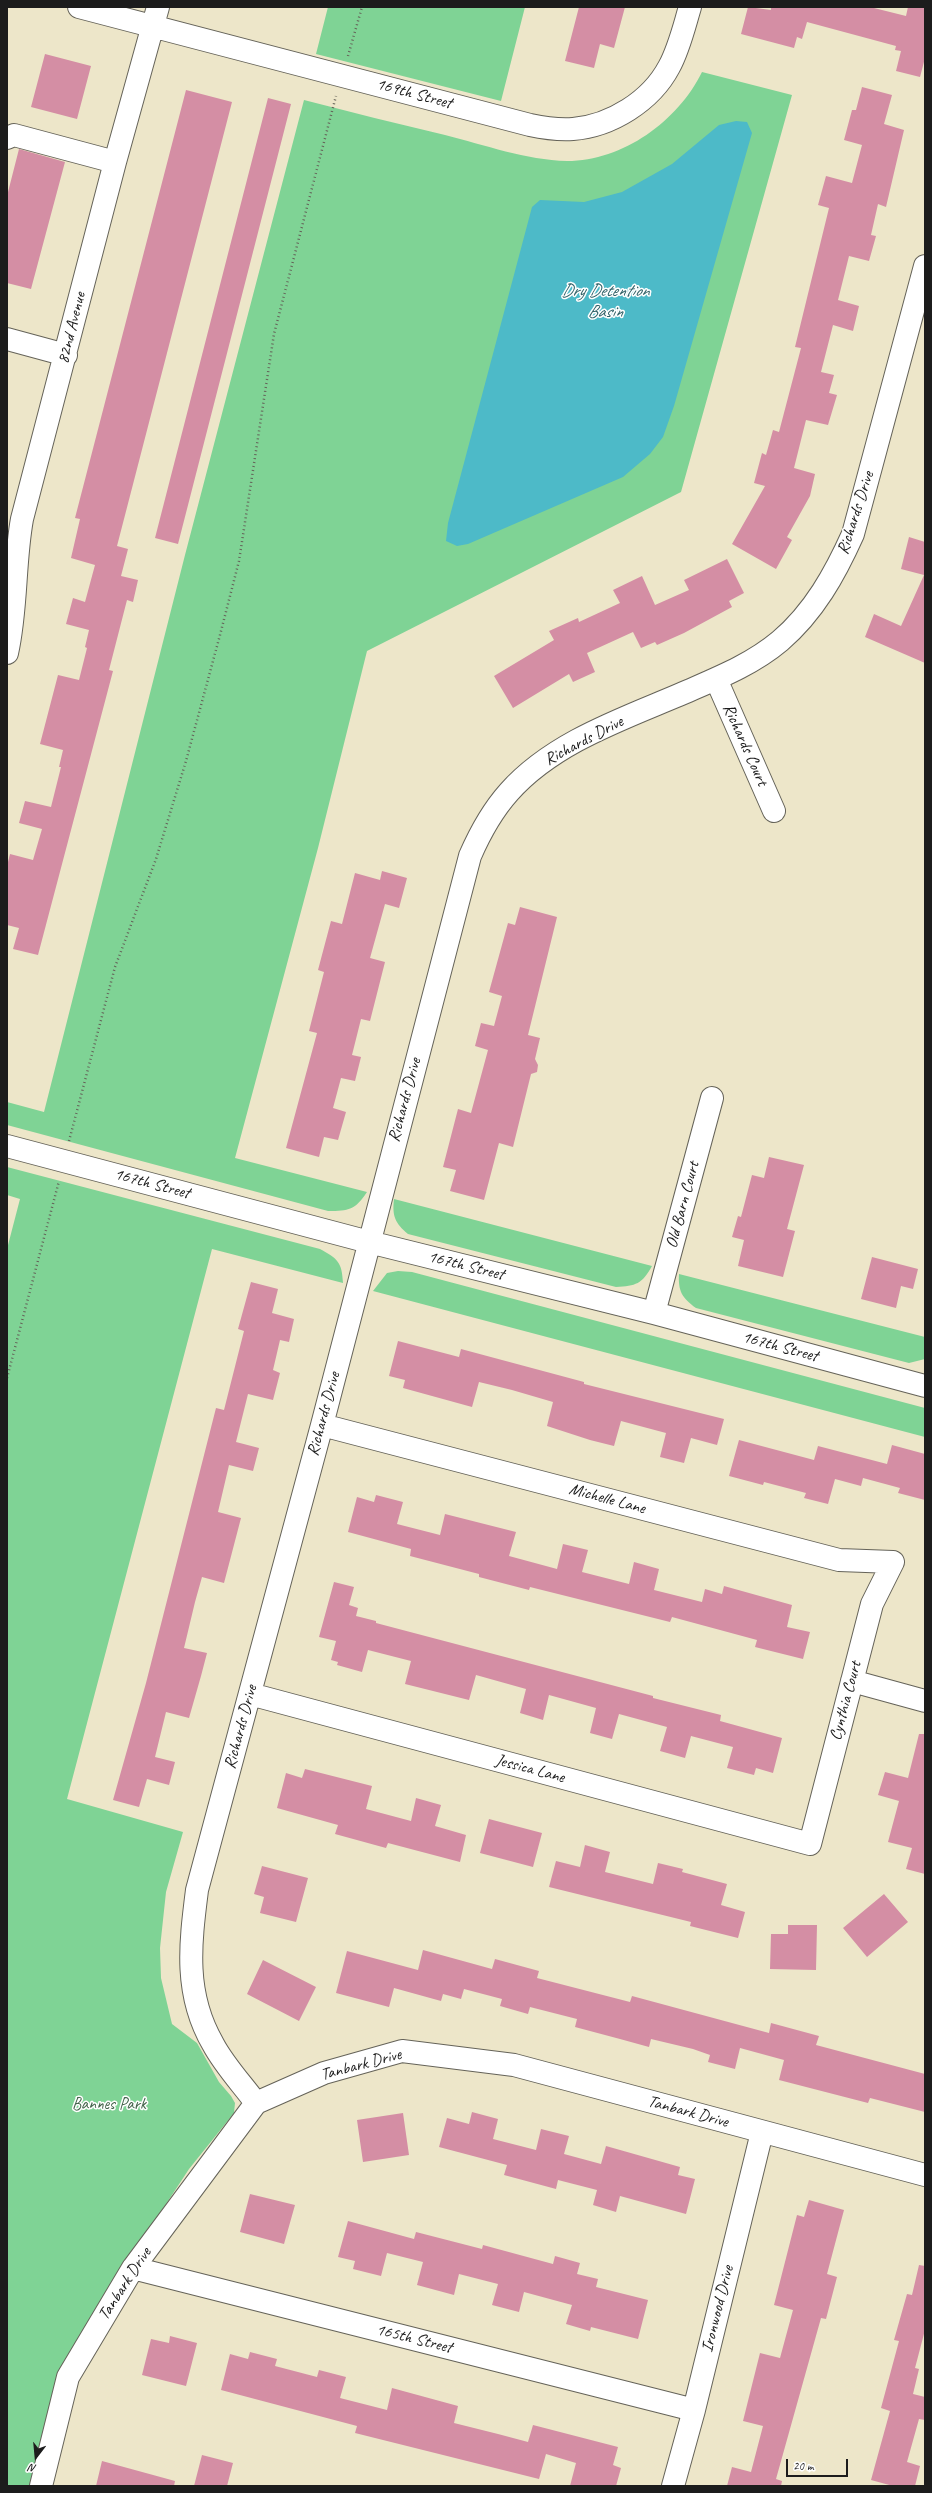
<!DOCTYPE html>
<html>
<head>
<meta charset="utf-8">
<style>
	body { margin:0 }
	#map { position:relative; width:932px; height:2493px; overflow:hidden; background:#ede6c9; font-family:Caveat,sans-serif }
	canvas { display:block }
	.frame { position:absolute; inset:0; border:8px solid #1c1c1c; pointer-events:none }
	.north { position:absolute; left:16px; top:2437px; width:40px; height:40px; -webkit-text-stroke:3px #fff; paint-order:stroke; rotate:196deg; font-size:11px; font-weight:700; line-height:16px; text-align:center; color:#1c1c1c }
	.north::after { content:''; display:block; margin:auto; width:14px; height:18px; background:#1c1c1c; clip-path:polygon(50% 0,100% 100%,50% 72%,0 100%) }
	.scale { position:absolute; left:786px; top:2459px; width:62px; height:18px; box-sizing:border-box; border:2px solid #1c1c1c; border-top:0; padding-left:5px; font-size:12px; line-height:14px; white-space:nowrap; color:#1c1c1c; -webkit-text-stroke:3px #fff; paint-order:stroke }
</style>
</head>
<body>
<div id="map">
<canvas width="932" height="2493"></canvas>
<div class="frame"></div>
<div class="north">N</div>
<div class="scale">20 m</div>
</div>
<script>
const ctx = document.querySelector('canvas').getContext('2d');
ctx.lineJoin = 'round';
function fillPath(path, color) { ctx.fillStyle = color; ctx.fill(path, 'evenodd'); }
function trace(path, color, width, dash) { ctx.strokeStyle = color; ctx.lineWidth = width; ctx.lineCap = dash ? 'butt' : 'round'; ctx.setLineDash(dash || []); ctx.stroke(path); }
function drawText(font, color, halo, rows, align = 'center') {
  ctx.font = font + ' Caveat,sans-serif'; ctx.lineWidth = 3; ctx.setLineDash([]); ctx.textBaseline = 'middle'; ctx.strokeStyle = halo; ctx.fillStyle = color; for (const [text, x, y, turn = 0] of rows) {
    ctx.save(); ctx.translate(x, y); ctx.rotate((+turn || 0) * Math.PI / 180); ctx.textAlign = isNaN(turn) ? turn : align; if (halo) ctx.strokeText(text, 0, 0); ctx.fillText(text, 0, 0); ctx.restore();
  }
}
const green = new Path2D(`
	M328 7H525L501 101 316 54Z
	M702 72 792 95 681 492 367 651 318 848 235 1158 367 1192C355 1210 349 1211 328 1211L7 1125V1102L44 1112 185 555 304 100C351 112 398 124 445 135 485 145 526 160 567 161 623 161 678 121 702 72Z
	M7 1167 320 1249C338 1259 342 1262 343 1283L212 1249 67 1799 183 1832 166 1892 160 1948 161 1978 172 2024 197 2043 219 2082 231 2096 235 2103 234 2113 189 2169 96 2311 30 2486H7V1249L20 1199 7 1195Z
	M394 1199 652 1266C642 1284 636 1286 616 1287L408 1234C395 1223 392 1216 394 1199Z
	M398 1271 412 1272 925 1408V1437L373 1291 387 1273Z
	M679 1274 925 1337V1359L909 1363 696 1308C682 1298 678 1291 679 1274Z`);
const water = new Path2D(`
	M736 121 747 122 752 133 674 406 663 437 650 454 623 477 468 544 457 546 446 541 448 523 532 207 540 200 584 202 622 192 672 164 719 125Z`);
const building = new Path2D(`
	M579 7H625L614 48 600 44 594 68 565 61Z
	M748 7 771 10V7H870L906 16 908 7H925V58L920 77 896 71 901 51 895 50 896 46 807 22 802 39 797 37 794 48 741 34Z
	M45 54 91 66 77 119 31 107Z
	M862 87 892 95 884 124 904 130 886 207 878 204 871 235 876 236 869 261 849 256 838 300 859 306 853 331 833 325 821 372 834 375 829 393 837 395 828 425 806 420 794 468 815 474 810 496 787 537 792 540 776 569 732 544 765 486 754 483 762 453 766 455 773 430 779 432 801 348 795 347 829 208 818 205 826 176 852 183 862 145 844 140 852 110H856Z
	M186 90 232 102 117 546 128 549 121 576 138 580 133 602 127 600 109 670 113 671 38 955 13 949 19 928 7 925V866L10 854 33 860 42 829 19 823 25 801 51 807 61 767H59L63 750 40 744 58 675 79 680 87 648 85 647 89 630 66 624 73 598 85 602 95 565 71 558 80 519 75 518Z
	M268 98 291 104 178 544 155 538Z
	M19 149 65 162 31 289 7 283V196Z
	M909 537 925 542V663L865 637 874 614 901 626 924 575 901 569Z
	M727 559 744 593 729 601 732 607 684 633 657 645 655 642 641 648 633 632 587 653 595 672 573 682 569 674 513 708 494 676 554 640 549 631 578 618 579 622 620 603 613 590 642 576 655 605 689 590 684 580Z
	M382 871 407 878 399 908 385 904 370 958 385 962 370 1021 361 1019 352 1055 361 1057 355 1081 341 1078 333 1108 346 1112 338 1140 324 1137 319 1157 286 1148 317 1033 309 1031 324 972 318 970 331 921 342 924 355 873 380 880Z
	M520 907 557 917 528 1035 540 1038 535 1059 538 1065 537 1072 531 1074 513 1147 499 1143 484 1200 450 1191 456 1170 443 1167 458 1109 471 1113 488 1050 475 1046 481 1023 494 1026 502 996 489 992 508 923 515 925Z
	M769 1157 804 1165 787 1229 795 1231 783 1277 738 1266 744 1240 732 1237 738 1216 741 1217 752 1175 764 1178Z
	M872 1257 918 1269 913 1289 901 1286 896 1308 861 1299Z
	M251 1282 278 1289 272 1313 294 1319 289 1342 280 1340 273 1370 280 1373 273 1400 248 1394 236 1442 259 1448 253 1471 229 1465 218 1512 241 1518 224 1583 202 1577 195 1602 184 1648 207 1653 201 1676 189 1718 166 1712 155 1757 175 1762 169 1785 147 1779 139 1807 113 1800 146 1683 216 1408 224 1410 244 1331 238 1329Z
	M398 1341 459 1357 461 1349 584 1382V1384L724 1419 717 1445 691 1438 684 1463 660 1457 666 1433 621 1421 614 1446 590 1440 547 1426 553 1402 512 1390 479 1382 472 1407 403 1388 405 1380 389 1376Z
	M739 1440 814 1460 818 1446 887 1464 892 1445 925 1454V1500L898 1493 900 1488 863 1478 861 1486 835 1479 828 1504 804 1498 806 1493 764 1482 763 1485 729 1476Z
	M376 1495 403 1502 397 1524 440 1535 445 1514 516 1532 509 1556 557 1569 563 1544 588 1550 582 1572 629 1584 634 1562 659 1569 654 1590 702 1602 705 1589 722 1594 724 1586 792 1605 787 1627 810 1632 803 1659 755 1647 757 1640 672 1617 670 1622 530 1587 529 1590 479 1577V1574L410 1556 411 1549 348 1532 357 1497 374 1502Z
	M334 1582 354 1587 349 1605 358 1608 356 1616 376 1621V1623L653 1696V1698L721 1715 720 1721 782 1738 773 1773 756 1768 754 1775 727 1768 733 1747 691 1736 685 1758 660 1751 667 1727 619 1714 612 1739 590 1733 596 1708 549 1695 543 1720 520 1713 526 1689 476 1675 469 1700 405 1684 411 1661 368 1650 362 1672 337 1665 338 1662 331 1660 336 1641 319 1637Z
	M919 1734H925V1874L906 1869 912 1848 888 1842 899 1801 878 1795 885 1772 908 1778Z
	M305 1769 372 1786 366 1809 411 1821 416 1798 441 1805 435 1826 466 1835 460 1862 388 1843 386 1848 335 1834 338 1825 277 1808 286 1773 302 1778Z
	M489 1819 542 1833 533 1867 480 1853Z
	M585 1845 610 1852 605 1872 653 1884 658 1863 683 1869 682 1872 727 1884 721 1905 745 1912 738 1938 690 1926 691 1922 549 1887 556 1861 580 1867Z
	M262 1866 308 1878 296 1922 260 1913 264 1897 254 1894Z
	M884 1894 908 1922 867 1957 843 1928Z
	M788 1925H817L816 1970 770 1969 771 1934H788Z
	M423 1950 492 1969 495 1959 539 1971 537 1978 630 2002 632 1996 769 2033 771 2023 819 2036 816 2045 925 2074V2112L870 2098 868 2103 779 2080 784 2060 740 2048 735 2069 708 2062 710 2055 693 2049 651 2039 649 2047 620 2039 575 2027 577 2019 530 2007 528 2014 500 2006 502 1999 464 1989 461 1999 443 1994 441 2001 394 1988 389 2007 336 1993 347 1951 418 1970Z
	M263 1960 316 1987 299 2021 247 1994Z
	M472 2112 498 2119 493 2139 536 2150 541 2129 569 2136 564 2154 601 2164 606 2146 680 2167 678 2175 695 2179 686 2214 620 2196 616 2212 593 2205 597 2190 558 2180 556 2189 504 2175 507 2165 439 2147 447 2118 469 2124Z
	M403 2113 409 2155 363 2162 357 2120Z
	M250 2194 295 2205 284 2244 240 2232Z
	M809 2200 844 2210 827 2274 837 2277 826 2319 821 2318 776 2479 782 2481 781 2486H727L732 2467 751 2472 763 2426 743 2421 760 2353 780 2358 793 2310 774 2305 797 2215 804 2217Z
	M348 2221 414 2239 416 2232 482 2249 483 2245 553 2264 555 2256 580 2263 577 2274 598 2279 596 2287 648 2300 638 2339 591 2327 590 2331 566 2324 572 2305 524 2292 519 2312 492 2305 498 2284 459 2274 454 2295 417 2285 423 2262 387 2253 381 2276 353 2269 355 2261 338 2257Z
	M919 2265 925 2266V2330L915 2368 919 2369 913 2394 925 2397V2420L919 2419 907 2462 920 2466 915 2486H893L871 2480 890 2411 881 2408 899 2341 894 2340 907 2294 912 2295Z
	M170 2336 197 2343 186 2386 142 2375 151 2339 169 2343Z
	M250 2352 277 2359 275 2366 317 2377 319 2370 346 2377 340 2398 387 2410 392 2388 458 2406 454 2423 498 2434 528 2442 533 2425 618 2447 613 2465 621 2468 616 2486H570L576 2463 546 2454 539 2479 355 2433 357 2426 221 2390 230 2354 248 2359Z
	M202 2455 233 2463 227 2486H194Z
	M102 2461 175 2481 174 2486H96Z`);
const path = new Path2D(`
	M348 56 362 7
	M69 1141 115 967 156 859 186 761 220 635 239 561 274 334 336 96
	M7 1378 59 1181`);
const minor = new Path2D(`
	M79 7 530 125C544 128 558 130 573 129 611 126 651 101 669 67 679 49 684 27 690 7
	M7 138 14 135 115 162
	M7 339 66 355
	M7 653C17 609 14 563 22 519L115 162 158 7
	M716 679 774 811
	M7 1146 369 1242 654 1313 925 1386
	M654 1313 712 1098
	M852 1681 925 1701
	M250 1694 810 1844 872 1604 893 1562 839 1560 322 1425
	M256 2103C242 2084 224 2065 213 2044 184 1994 190 1945 197 1890L322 1425 470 856C480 833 492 811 509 792 556 739 632 716 695 688 725 675 755 662 780 641 814 612 835 574 853 534L925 266
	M133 2268 694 2410
	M41 2486 68 2377 133 2268 256 2103 324 2073 402 2051 514 2065 925 2175
	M673 2486 694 2410 762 2132`);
const streetNames = [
	["169th Street",414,94,15],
	["82nd Avenue",72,328,-76],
	["Richards Drive",856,513,-72],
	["Richards Drive",584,741,-28],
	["Richards Court",745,745,66],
	["Richards Drive",405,1100,-75],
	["167th Street",152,1184,15],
	["Old Barn Court",683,1205,-75],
	["167th Street",466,1266,14],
	["167th Street",780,1347,15],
	["Richards Drive",324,1414,-75],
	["Michelle Lane",607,1499,15],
	["Cynthia Court",846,1701,-75],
	["Richards Drive",241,1727,-75],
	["Jessica Lane",530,1769,15],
	["Tanbark Drive",361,2065,-15],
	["Tanbark Drive",688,2112,15],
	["Tanbark Drive",125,2284,-57],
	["Ironwood Drive",718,2309,-76],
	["165th Street",414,2339,14]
];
const parkNames = [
	["Bannes Park",109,2105]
];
const waterNames = [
	["Dry Detention",605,291],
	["Basin",605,312]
];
fillPath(green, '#7fd395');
fillPath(water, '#4dbac8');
fillPath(building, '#d48ea4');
trace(minor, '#656359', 24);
trace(path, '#656359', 2.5, [1, 3]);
trace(minor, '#fff', 22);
drawText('17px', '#1c1c1c', '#fff', streetNames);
drawText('17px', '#44654c', '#fff', parkNames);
drawText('italic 18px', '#326369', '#fff', waterNames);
</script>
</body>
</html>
